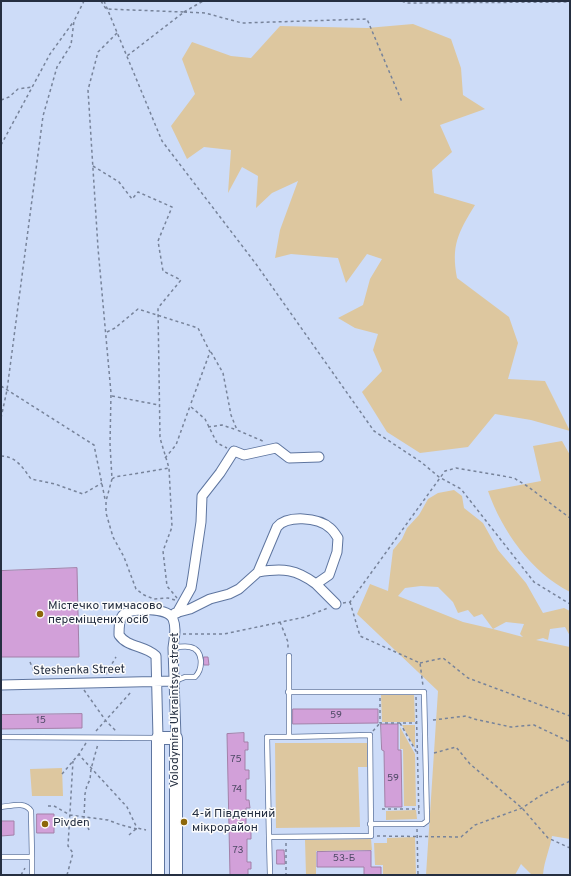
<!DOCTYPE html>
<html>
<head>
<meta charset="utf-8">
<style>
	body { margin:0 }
	#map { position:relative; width:571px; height:876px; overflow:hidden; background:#cddcf8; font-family:Overpass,sans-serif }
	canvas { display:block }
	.frame { position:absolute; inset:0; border:2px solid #252f41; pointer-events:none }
</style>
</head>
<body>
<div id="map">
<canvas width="571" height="876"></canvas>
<div class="frame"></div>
</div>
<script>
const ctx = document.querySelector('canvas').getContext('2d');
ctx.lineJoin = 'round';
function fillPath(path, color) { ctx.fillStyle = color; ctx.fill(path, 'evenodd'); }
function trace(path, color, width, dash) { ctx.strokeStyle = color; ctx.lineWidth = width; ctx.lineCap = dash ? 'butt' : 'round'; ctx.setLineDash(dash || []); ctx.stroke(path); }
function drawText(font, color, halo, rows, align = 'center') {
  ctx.font = font + ' Overpass,sans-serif'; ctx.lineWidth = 3; ctx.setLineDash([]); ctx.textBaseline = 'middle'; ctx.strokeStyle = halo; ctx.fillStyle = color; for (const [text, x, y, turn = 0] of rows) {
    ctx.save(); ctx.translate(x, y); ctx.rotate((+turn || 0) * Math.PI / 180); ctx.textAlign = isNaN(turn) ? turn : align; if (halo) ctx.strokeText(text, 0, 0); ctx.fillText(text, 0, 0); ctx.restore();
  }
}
const green = new Path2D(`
	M413 24 451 39 461 68 463 95 485 109 440 125 452 152 432 170 434 193 475 205C458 233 451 245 457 278L509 317 518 343 508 379 545 381 570 431 531 420 495 414 468 447 420 453 387 432 362 392 382 371 373 350 378 334 355 328 338 318 363 305 370 279 382 259 367 254 346 283 338 258 291 254 275 258 280 230 298 181 272 193 256 208 258 176 242 167 228 193 231 150 204 147 187 159 171 126 195 94 182 59 192 42 231 56 251 58 280 26 367 28Z
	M562 441 570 455V592C531 572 502 531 488 491L541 481 533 446Z
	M454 490 462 496 464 508 483 523 498 550 526 583 543 613 564 608 570 611V636L565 627 550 629 548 640 543 638 536 640 570 647V839L552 836C550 849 544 861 543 875H532L521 864 515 875H426L438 691 357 614 370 584 388 591 393 550 402 539 407 528 419 515 428 499 438 493ZM421 586 438 587 453 602 458 613 468 610 474 617 482 614 493 629 463 622 398 596 405 588ZM506 622 524 624 520 634 523 637 493 629Z
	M381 694H414L415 722H382Z
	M402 725H415V748Z
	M400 727 415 754 416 806H404L403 749H400Z
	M275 743H367V767H358L360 827 276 828Z
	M62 768 63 796H32L30 769Z
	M416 810 417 819 386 820V811Z
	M415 837 416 875H383V865H375L374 843H387V838Z
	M371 839 372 850 316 851V875H306L305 840Z`);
const building = new Path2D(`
	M77 568 79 657H1V571Z
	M204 657H208L209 665H204Z
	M293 709H378V723L293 724Z
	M82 714V728L1 729V715Z
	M381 724H398V750H401L402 807H385L384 751 382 750Z
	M244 733V742H248V750H245V770H249V779H246V800H249L250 808H246V831H251V839H247V862H251V869H248V875H230L227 734Z
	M37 814H54V833H37Z
	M1 821H14V835L1 836Z
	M277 850H284L285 864H277Z
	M371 851V867H381V875H364V867H317V852Z`);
const path = new Path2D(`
	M101 1 106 9 184 12 127 56
	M104 1 162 141 256 264 374 431 421 462 439 477 461 489 534 582 570 604
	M402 1 406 3 570 2
	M184 12 205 13 242 23 367 19 402 102
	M184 12 203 1
	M117 33 98 52 88 90 98 248 111 393 110 444 112 479 106 501V513L113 537 124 557 136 589 144 595 154 599 168 598 175 600
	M1 100 9 97 18 89 32 87
	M1 145 50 54 74 21
	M93 166 119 182 132 199 138 192 172 207 158 241 163 271 181 280 158 308 160 438 169 468 172 527 163 551 167 586 177 598
	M107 332 115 328 138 309 198 328 210 352 190 406
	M211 352 223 373 231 415 237 430 265 442
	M1 386 94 445 105 499
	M112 396 159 405
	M1 418 7 390 43 116 57 67 71 45 74 21 84 1
	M208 427 222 425 237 430
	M1 456C16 456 23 468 31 479L55 484 83 494 102 483
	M165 458 176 445 190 406 205 419 217 443 227 448
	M112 479 115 477 169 468
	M350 602 360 636 420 663 423 686
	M343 603 350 602 445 471 456 468 514 478 527 486 570 518
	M280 622 288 642V650
	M183 634H224L305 617 328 608
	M30 662 36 676
	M420 663 443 658 468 678 570 716
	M106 674 116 657
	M84 690 106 721 116 731
	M416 697 419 817
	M380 698V723H416
	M433 720 466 716 474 719 511 727 534 725 570 742
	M400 723 417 753
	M96 731 132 691
	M373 731 380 723
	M86 743 79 754 81 757 127 807 137 828
	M434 753 456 747 470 764 522 808 548 838 570 848
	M62 774 79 754
	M48 806H54L70 815 108 820 121 825 137 829
	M382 809H419
	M417 829 418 875
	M89 830 84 818 85 794 87 785 90 780 91 769 98 744
	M129 835 137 828 146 830
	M377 836 461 837 475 825 522 808 540 796 570 781
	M286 843V875
	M21 875 25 868
	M67 875 73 853 68 846 73 761`);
const lane = new Path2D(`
	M173 648C178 647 185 646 190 647 204 650 203 669 195 677H185L175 681
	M288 692H424L427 821 423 824H370
	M1 737 157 738
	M1 807C11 806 25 801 31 811L32 857
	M269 837 267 737H289
	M1 857H32V875
	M270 875 269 837 371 836 370 735 289 737V656`);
const street = new Path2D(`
	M316 584C296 569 283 568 258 572L277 527C287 515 318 517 330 528 333 530 336 535 338 538L337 552 329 575 316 584 336 604
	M175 613 190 609 210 599 229 594 239 589 258 572
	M177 613 191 588 193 576 201 522 202 496 220 473 234 451 244 455 276 448 289 458 319 457
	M1 685 175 681
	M158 738 156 656C145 645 128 648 119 635 119 628 119 618 124 614 133 608 168 607 173 619 177 629 174 638 173 648L176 738`);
const secondary = new Path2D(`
	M158 875V738H176V875`);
const markers = [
	[40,614,4,"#8d6709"],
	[184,822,4,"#8d6709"],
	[45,824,4,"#8d6709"]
];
const numberNames = [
	["59",336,716],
	["15",41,721],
	["75",236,760],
	["59",393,779],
	["74",237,790],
	["73",238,851],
	["53-Б",344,859]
];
const poiNames = [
	["Містечко тимчасово",48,607],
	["переміщених осіб",48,621],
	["4-й Південний",192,815],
	["мікрорайон",192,829],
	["Pivden",53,824]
];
const streetNames = [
	["Steshenka Street",79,671,-1],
	["Volodymira Ukraintsya street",176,710,-90]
];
fillPath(green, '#ddc79f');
fillPath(building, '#d2a0d9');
trace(building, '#a380a8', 1);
trace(lane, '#5e759f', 6);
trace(street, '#5e759f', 11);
trace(secondary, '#5e759f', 14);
trace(path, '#77839a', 1.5, [3, 3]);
trace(lane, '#fff', 4.5);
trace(street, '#fff', 9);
trace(secondary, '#fff', 12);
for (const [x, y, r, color] of markers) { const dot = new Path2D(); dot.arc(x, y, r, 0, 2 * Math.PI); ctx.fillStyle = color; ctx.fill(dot); trace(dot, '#fcfcfc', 1.5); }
drawText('10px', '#504b67', null, numberNames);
drawText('12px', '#252f41', '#fcfcfc', poiNames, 'left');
drawText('12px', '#252f41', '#fcfcfc', streetNames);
</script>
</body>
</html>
